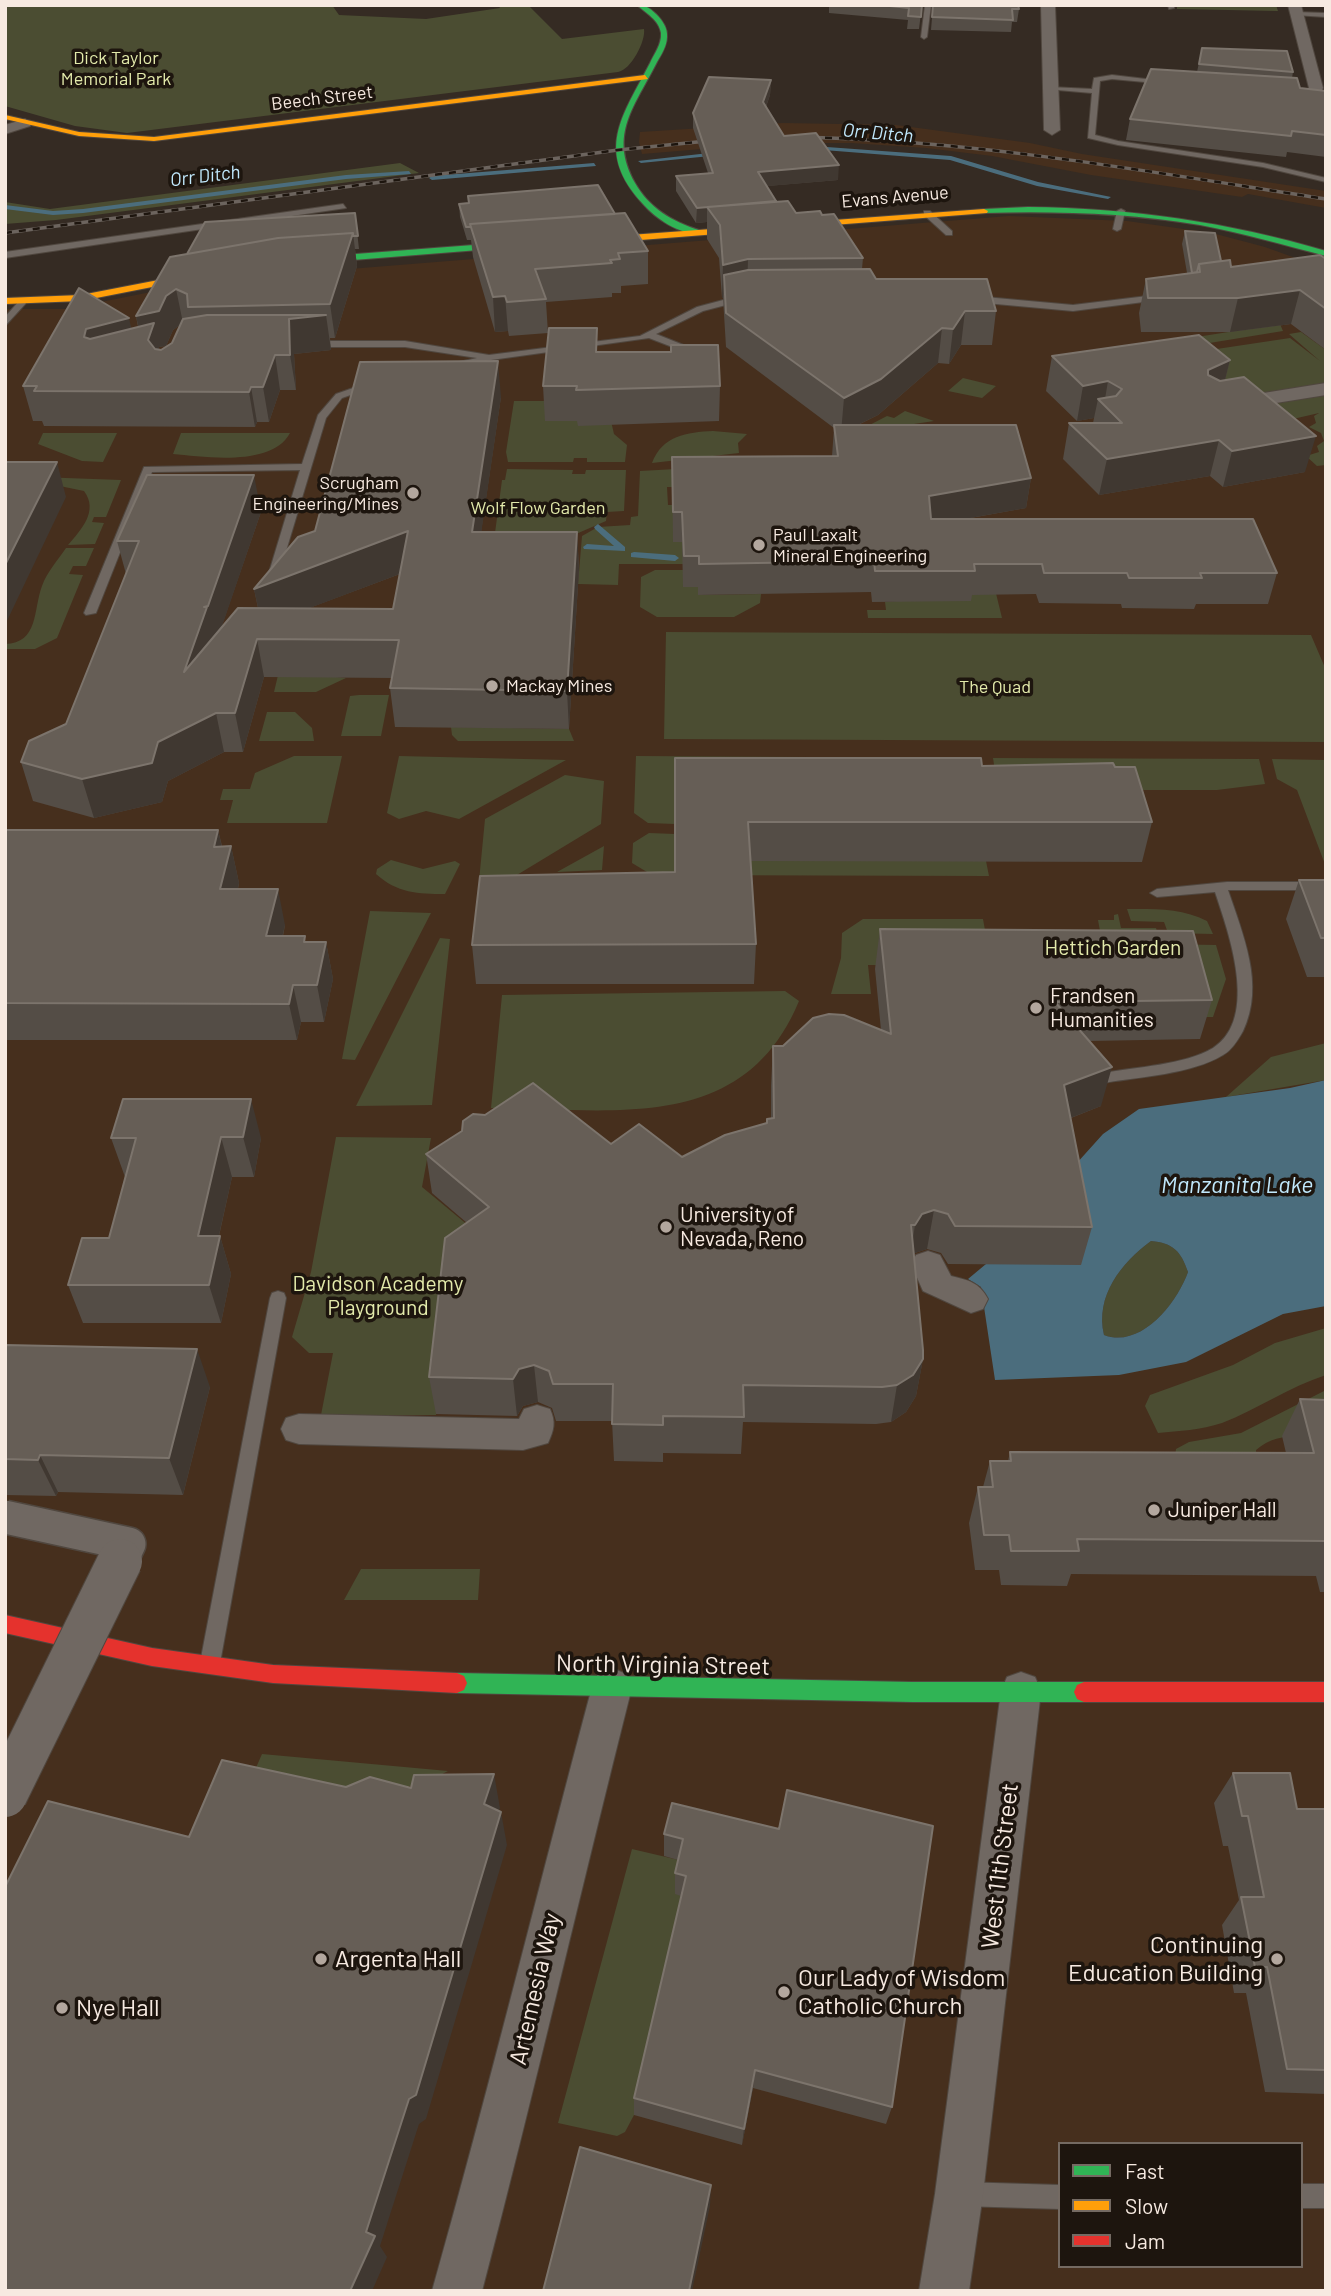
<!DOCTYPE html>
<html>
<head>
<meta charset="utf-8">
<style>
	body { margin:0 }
	#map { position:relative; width:1331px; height:2296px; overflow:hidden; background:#352b23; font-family:Barlow,sans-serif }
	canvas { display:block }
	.frame { position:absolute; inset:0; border:7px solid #f7eae1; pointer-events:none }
	.legend { position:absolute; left:1058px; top:2142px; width:245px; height:126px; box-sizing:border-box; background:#1d150e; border:2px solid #746a62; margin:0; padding:9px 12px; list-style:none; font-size:21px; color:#f7eae1 }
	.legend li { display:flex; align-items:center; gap:14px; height:35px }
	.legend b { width:35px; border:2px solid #746a62 }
</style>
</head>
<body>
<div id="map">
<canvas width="1331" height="2296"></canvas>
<div class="frame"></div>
<ul class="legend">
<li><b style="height:9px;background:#30b455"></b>Fast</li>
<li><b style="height:9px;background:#ff9f0a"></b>Slow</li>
<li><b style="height:9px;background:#e5322d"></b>Jam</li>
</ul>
</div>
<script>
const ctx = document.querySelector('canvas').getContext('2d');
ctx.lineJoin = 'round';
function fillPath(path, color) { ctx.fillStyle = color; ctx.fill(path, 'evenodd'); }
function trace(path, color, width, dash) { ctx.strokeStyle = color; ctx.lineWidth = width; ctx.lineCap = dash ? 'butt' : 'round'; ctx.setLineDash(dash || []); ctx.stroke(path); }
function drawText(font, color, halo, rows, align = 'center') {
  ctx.font = font + ' Barlow,sans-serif'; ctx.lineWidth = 7; ctx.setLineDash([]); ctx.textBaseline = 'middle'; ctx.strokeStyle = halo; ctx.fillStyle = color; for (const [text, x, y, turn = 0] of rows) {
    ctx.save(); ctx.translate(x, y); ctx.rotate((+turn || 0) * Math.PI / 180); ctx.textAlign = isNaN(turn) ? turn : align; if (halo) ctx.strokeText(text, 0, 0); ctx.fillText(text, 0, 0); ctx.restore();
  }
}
const built = new Path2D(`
	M783 123 896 125 1030 143 1082 154 1326 191V208L1248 194 1242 197 1091 175 992 156 926 148 851 143H774L642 154 639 142 640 132Z
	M1009 216 1127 221 1212 233 1265 247 1326 269V2291H5V309H66L191 284 312 272ZM1060 2144H1301V2266H1060Z`);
const green = new Path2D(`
	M5 5H332L339 15 426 19 500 8 498 5H528L562 39 644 29C646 41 631 70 618 72L127 133 75 126 5 106Z
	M1177 5H1276L1278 11 1177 9Z
	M400 163 419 173 56 220 5 224V202L50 209Z
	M1280 324 1283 331 1185 347 1177 340Z
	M1301 332 1326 350V385L1242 398 1190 353 1290 338 1320 361 1289 334Z
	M963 378 996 386 982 398 948 391Z
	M1326 394V465L1317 466 1306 456 1319 452 1317 446 1324 441 1321 433 1309 427 1316 423 1314 416 1319 413 1293 419 1254 406Z
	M514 401H547L611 421 614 434 627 445 625 462H587V458H574L573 462H508L506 452Z
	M905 411 934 421 854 433 887 416 894 418Z
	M713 431 747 434 738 443 739 453 652 463C662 436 687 432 713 431Z
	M43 433H117L103 462 82 461 38 444Z
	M181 433H290C272 467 205 457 173 454Z
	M507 469 573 470 572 474H585L586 470H626L624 511 607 512 606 521 576 534 493 548 502 480H505Z
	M676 469 713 487H667L668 505H672L683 542V564H619L618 585 578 584 582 536 598 527 630 525 631 517 638 516 640 471Z
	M11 476 121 480 106 517H94L92 522 104 523 95 544 68 545C81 530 99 511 84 491Z
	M66 548H94L86 566H73L69 574 83 575 57 638 35 649H5V644C39 643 33 610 42 586 47 572 58 560 66 548Z
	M655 570H683V586L698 587 699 595 761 594 760 603 734 617H657L640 607 641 577Z
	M992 577 1002 618H868L867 610H886L885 602 969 595Z
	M666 632 1311 635 1326 670V742L664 739Z
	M279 671 346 678 316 692H274Z
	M359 695H389L381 736H341L350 696Z
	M267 712H295L312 728 314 741H259Z
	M451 727 569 729 574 741H458L452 735Z
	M294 756H342L327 823H227L233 800H220L223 789H250L255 773Z
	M399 756 566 760 459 819 426 811 399 819 387 813Z
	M636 756 977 758 982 789 675 824 648 823 634 813Z
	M993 758 1259 759 1265 784 1217 790H998Z
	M1272 759 1326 760V867L1297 790 1277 779Z
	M565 775 604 781 601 824 507 881H479L485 819Z
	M649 833 675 834V861H986L989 876 652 875 632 863 633 843Z
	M604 846 602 870 557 872Z
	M391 860 423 869 455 861 460 864 445 894C418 894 397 893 376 874L377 869Z
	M1127 909C1155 909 1182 908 1207 921L1213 934 1168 933 1164 922 1131 921Z
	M370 911 431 913 355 1060 342 1059Z
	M1118 914 1121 928H1156L1161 944 1216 945 1226 979 1213 1017H1195L1100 931 1098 920H1114V915Z
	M863 919H983L988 947 1000 966 868 965 871 994H831L841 958 842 933Z
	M440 938 450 939 432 1105 356 1106Z
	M785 991 799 1001C743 1136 611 1108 491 1108L502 995Z
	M1326 1043V1080L1226 1097 1271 1057Z
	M336 1137 431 1138 422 1187 493 1246 451 1277 436 1415H321L333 1353H309L292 1337 311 1272Z
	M1151 1241C1173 1243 1181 1251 1188 1272 1177 1303 1141 1349 1104 1335 1095 1296 1121 1263 1151 1241Z
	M1326 1328V1375C1289 1387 1258 1409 1222 1423 1201 1430 1179 1431 1158 1433L1145 1406 1150 1395 1233 1365 1275 1343Z
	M1326 1390V1437C1300 1436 1276 1432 1256 1450L1258 1489 1175 1456 1176 1449 1189 1442 1241 1433Z
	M361 1569H480L478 1600H344Z
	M262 1754 448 1771 427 1782 403 1788 248 1786Z
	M632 1849 683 1861 686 1897 634 2115 625 2132 617 2136 558 2123Z`);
const water = new Path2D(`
	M1326 1080V1306L1283 1314 1186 1362 1119 1375 995 1380 981 1287 968 1279 986 1264 1103 1134 1139 1109 1290 1088ZM1151 1241C1173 1243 1181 1251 1188 1272 1177 1303 1141 1349 1104 1335 1095 1296 1121 1263 1151 1241Z`);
const stream = new Path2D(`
	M813 146 951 156 1038 182 1111 197 1108 199 1037 186 950 160 811 149Z
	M718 152 720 155 641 163 638 161Z
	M594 163 596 166 432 180 429 178 432 176Z
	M409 171 411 174 346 179 83 213 53 215 5 209V205L53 211 83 209 346 175Z
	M598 524 625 547V551L584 549 583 547 587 544 614 546 595 529 594 527Z
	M634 552 675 555 679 558 675 561 631 557V553Z`);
const lane = new Path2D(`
	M925 5H931L927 37 924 39 921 37Z
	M1168 5H1174V8L1169 9Z
	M1296 12 1326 13V17L1294 15Z
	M1112 75 1171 82 1167 84 1112 79 1100 81 1095 135 1118 141 1263 163 1326 178V182L1263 167 1118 145 1088 138 1092 93 1046 89 1050 87 1092 89 1094 78Z
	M343 204 346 208 5 258V252Z
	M1121 209 1125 211 1121 229 1117 231 1113 229 1117 211Z
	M924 211H930L952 231V235H946L924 215Z
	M1164 294 1167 295V299L1073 311 974 302 970 299 974 296 1073 305Z
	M742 295 746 298 745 300 703 311 656 334 696 350 698 352 693 355 649 338 491 360 453 369 448 366 450 364 477 358 405 347H309L304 344 309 341H405L489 355 640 336 697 307Z
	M20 300 27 302 5 326V317Z
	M373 381 376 382V386L342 398 326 418 277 581 267 579 300 470 152 472 96 613 86 615 84 613 144 467 302 464 318 415 336 394Z
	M1227 882H1326V890H1228C1243 935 1265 985 1243 1031 1238 1040 1232 1050 1223 1055 1192 1074 1139 1077 1103 1083L1098 1082 1095 1078 1098 1074 1103 1073C1135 1067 1185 1065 1213 1048 1260 1018 1228 931 1215 892L1157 897 1150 893 1157 889Z
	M278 1291 284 1293 286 1298 220 1663 217 1670 210 1672 203 1670 200 1663 270 1298 272 1293Z
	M961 2182 1060 2185V2209L961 2206 952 2203 949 2194 952 2185Z
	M1301 2184H1326V2208H1301Z`);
const street = new Path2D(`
	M1041 5H1055L1060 130 1052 135 1044 130Z
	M1288 5H1301L1323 88 1321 91H1311L1309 88Z
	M25 119 32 123 30 126 5 134V125Z
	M1326 383V395L1226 411 1216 405 1226 399Z
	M928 1251 940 1255 951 1276C968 1280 979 1282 988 1299L983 1309 971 1313 923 1291 911 1264 916 1255Z
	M537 1405 550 1409C556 1422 554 1430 548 1443L523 1450 299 1444 286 1440 281 1429 286 1418 299 1414 519 1419 524 1409Z
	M612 1668 626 1674 632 1687C581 1888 535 2090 482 2291H432C489 2090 538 1888 592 1687L598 1674Z
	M1021 1672 1035 1677 1041 1691 983 2194 969 2291H919L935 2194 1001 1691 1007 1677Z`);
const fast = new Path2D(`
	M637 5C645 5 650 8 656 14 662 20 668 28 667 37 667 46 661 55 657 62 635 106 608 134 635 183 649 208 673 222 699 230V234C679 234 656 219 643 204 594 151 622 117 650 63 654 54 662 44 661 33 659 20 646 13 637 5Z
	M1028 207C1130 208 1228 222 1326 251V256C1284 245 1243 233 1200 225 1128 213 1056 211 984 213L980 211 984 209Z
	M526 241 529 242V246L303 264 299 261 303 258Z
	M457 1673 912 1682H1084L1091 1685 1094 1692 1091 1699 1084 1702H912L457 1693 450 1690 447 1683 450 1676Z`);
const slow = new Path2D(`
	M645 75 648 79 154 141 79 136 5 119V115L79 132 154 137Z
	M984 209 988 211 987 213 589 244 585 241 589 238Z
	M205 271 209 274 208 276 81 301 5 304V298L81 295Z`);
const jam = new Path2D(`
	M5 1615 152 1648 273 1665 457 1673 464 1676 467 1683 464 1690 457 1693 273 1683 152 1666 5 1633Z
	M1084 1682H1326V1702H1084L1077 1699 1074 1692 1077 1685Z`);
const rail = new Path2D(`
	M797 137C976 140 1150 172 1326 199
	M5 233 618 150 717 140`);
const streetBridgeFar1 = new Path2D(`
	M5 1517 129 1544 120 1563`);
const streetBridge = new Path2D(`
	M5 1795 120 1561`);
const wall = new Path2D(`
	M829 5H922L919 29H907L908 20 829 13Z
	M933 5 1019 9 1017 22H1012L1011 32 931 30Z
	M1202 48 1293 72 1292 78 1300 88 1326 91V157L1287 152 1286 157 1126 140 1130 119 1197 72Z
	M771 80 770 95 766 107 784 136 838 180 767 186 776 202 796 213 822 215 863 258 862 269 876 279 996 311 992 345H961L949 364 938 363 878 415 858 425 1031 478 1026 508 965 519 1277 573 1268 604H1196L1194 609 1122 608 1121 604 1039 603 1036 594 972 595 971 601 872 602 871 592 698 595V587H683L682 542H673L672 457 832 456 834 428 726 347 723 298H722L719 258 707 239V222L696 223 676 191V176L708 173 693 128V113Z
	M468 196 615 214 648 251V284L621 286V293H612V297L546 302 548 333 509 336 508 331 495 332 473 257 471 240H467L460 217 459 204 468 203Z
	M355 213 359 249H355L357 266 335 338H330L331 350 294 354 296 390H280L269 422H257L255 427 44 426 42 421H33L23 386 131 329 138 327 136 316 187 254ZM180 325 172 343 161 350H159V347L166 346 173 330Z
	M1185 231 1221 261 1231 267 1326 259V350L1291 324 1230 332H1141L1139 313 1146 279 1187 273 1182 244Z
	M597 328V352H671L720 386 719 421 578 426 577 421H545L543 386Z
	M1052 356 1230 360 1225 380 1305 472 1223 487 1210 476 1099 495 1063 459 1069 423H1093L1094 418 1077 421 1046 391Z
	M501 397 481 532H577L579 569 569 729 395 727 390 688 392 678 264 677 243 752H224L168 781 162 802 94 818 33 801 21 762 66 724 126 574 117 541 261 512 221 628 258 608 254 589 315 531ZM400 574 393 609 309 608Z
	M675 758 982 766 1115 767 1152 822 1142 862 751 861 756 944 754 984H476L472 945 674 872Z
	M5 830H218L222 846H231L239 883 238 889 285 925 283 936 306 942H326L333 979 324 1022H301L297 1040H5Z
	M1299 880H1326V977H1307L1286 919Z
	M880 929 1212 1000 1200 1039 1089 1041 1101 1106 1071 1118 1092 1227 1081 1265 948 1264 941 1253 927 1249 915 1253 914 1255 923 1359 916 1396 906 1412 891 1422 876 1424 743 1422 741 1454 663 1453V1462L614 1461 612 1421H556L552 1408 538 1402 523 1406 517 1416 436 1414 429 1377 467 1223 432 1193 426 1154 611 1144 682 1157 766 1123 771 1118V1085L773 1046H783L881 1030 875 969Z
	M123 1099 261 1138 254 1177H232L219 1236H220L231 1274 221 1323H83L68 1285 109 1238 125 1177 111 1138Z
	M5 1345 210 1387 183 1495 58 1492 56 1496 5 1495Z
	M1300 1399 1326 1400V1592H1320L1316 1576 1071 1574 1067 1586 1001 1585 999 1570H975L969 1523 978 1487H983L990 1461H1008L1010 1452 1286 1453 1282 1436Z
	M1233 1773 1297 1809H1326V2094L1265 2092 1246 1993H1234L1222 1925 1239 1900 1228 1846H1223L1214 1803Z
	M672 1803 892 2107 886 2124 753 2088 742 2145 634 2115V2098L681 1896 675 1894V1873L678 1860 664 1856V1834Z`);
const shadedWall = new Path2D(`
	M771 80 770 95 762 117 763 102Z
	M839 165 838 180 757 187 758 172Z
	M776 201 707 207V222L696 223 697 208Z
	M353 233 357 266 335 338 330 304Z
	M748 259 747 292 724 275 723 298H722L723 265Z
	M176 289 183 323 173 330 166 346 159 347 161 358 144 351 136 316Z
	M1300 290 1291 324 1230 332 1238 298Z
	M505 296 508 331 495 332 493 297Z
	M965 311 961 345 949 364 953 329Z
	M326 315 331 350 294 354 296 390 290 355 289 319Z
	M129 318 137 353 84 337 86 329Z
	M942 328 938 363 878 415 841 433 844 398Z
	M275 355 280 390 269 422 263 387Z
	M1230 360 1221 396 1200 406 1208 370Z
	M498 361 501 397 476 569 472 532Z
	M1108 381 1104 405 1098 399 1094 418 1077 421 1083 386Z
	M251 387 257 422 255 427 249 392Z
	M1316 436 1305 472 1223 487 1232 451Z
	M1219 440 1210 476 1099 495 1107 459Z
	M57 462 66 497 5 625V565Z
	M254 475 261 512 216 644 184 672 204 607Z
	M1031 478 1026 508 925 526 929 496Z
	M408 531 413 569 262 626 254 589Z
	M577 532 579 569 569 729 567 691Z
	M257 639 264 677 243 752 235 713Z
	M216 713 224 752 168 781 162 802 94 818 82 779Z
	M218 830 226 865 231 846 239 883 229 925 220 889 214 847Z
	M278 889 285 925 274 972 266 936Z
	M326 942 333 979 324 1022 317 985Z
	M293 985 301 1022 297 1040 289 1004Z
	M1112 1067 1101 1106 1055 1124 1064 1085Z
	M251 1099 261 1138 254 1177 243 1137Z
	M221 1137 232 1177 210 1275 198 1236Z
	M934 1210 927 1249 915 1253 909 1264 915 1225 922 1214Z
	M220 1236 231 1274 221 1323 209 1285Z
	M197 1349 210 1387 183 1495 169 1458Z
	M923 1359 916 1396 906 1412 891 1422 897 1385Z
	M534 1365 538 1402 523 1406 517 1416 513 1379 519 1369Z
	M40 1455 58 1492 56 1496 38 1460Z
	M494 1774 500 1808 491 1837 484 1804Z
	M501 1812 507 1845 426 2119 419 2124 380 2246 387 2257 372 2291H350L366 2232Z
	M755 2070 753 2088 742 2145 744 2129Z
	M711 2185 710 2206 692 2291H689Z`);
const building = new Path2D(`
	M880 5H922L921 17 908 16 909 8Z
	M933 5H1018L1019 9H1012L1013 20 932 17Z
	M1202 48 1287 51 1293 72 1199 64Z
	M1151 69 1297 78 1300 88 1326 91V135L1292 131 1291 136 1130 119Z
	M709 77 771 80 763 102 784 136 816 133 839 165 758 172 776 201 697 208 676 176 713 173 693 113Z
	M598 185 615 214 470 224 471 227H466L459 204 469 203 468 196Z
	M788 201 796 213 820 211 822 215 834 214 863 258 748 259 723 265 720 225 707 207Z
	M355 213 358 236H353V233L278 238 187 254 205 222Z
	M625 213 648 251 618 253 620 259 610 260 612 263 535 269 546 299 507 302 505 296 493 297 470 224Z
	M1185 231 1215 233 1221 261 1199 264 1197 272 1192 273Z
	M353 233 330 304 188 307 187 294 176 289 166 296 159 311 136 316 170 257 278 238Z
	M1320 255 1326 259V309L1300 290 1238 298H1148L1146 279 1200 272 1199 264 1230 260 1231 267Z
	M870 269 876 279H987L996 311H965L953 329 942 328 881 379 844 398 726 313 724 275 748 270Z
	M79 288 129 318 86 329 84 337 90 339 154 323 148 340 155 349 161 350 172 343 183 319 207 315H326L289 319 290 355H275L263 387H251L249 392 34 391 37 386H23Z
	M549 328H597L596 352H671V345H718L720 386 576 390 577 386H543Z
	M1199 335 1230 360 1208 370V375L1220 381 1244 377 1316 436 1232 451 1219 440 1107 459 1069 423H1122L1098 399 1116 396 1122 389 1108 381 1083 386 1052 356Z
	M498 361 472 532H577L567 691 390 688 399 640 257 639 235 713H216L158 742 152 763 82 779 21 762 29 741 66 724 139 541H117L147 475H254L208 606 204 607H207L184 672 238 608 393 609 408 531 254 589 298 537 315 531 360 362Z
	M834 425H1016L1031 478 929 496 931 519H1253L1277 573H1200L1202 578H1129L1127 573H1044L1042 564H974L975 571H875L874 561 699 564V556H684L682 512H673L672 457 838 456Z
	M5 462H57L5 565Z
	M675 758H981L982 766 1113 763 1115 767H1135L1152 822H748L756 944 472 945 480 876 675 872Z
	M5 830H218L214 847 231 846 220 889H278L266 936H305L304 942H326L317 985H293L289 1004 5 1003Z
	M1299 880H1326V938H1321Z
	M880 929 1193 931 1212 1000 1055 1002 1112 1067 1064 1085 1092 1227 955 1226 948 1214 934 1210 922 1214 915 1225H911L923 1350V1359L913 1375 897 1385 882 1387 743 1385 744 1417 663 1416V1425L612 1424 613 1384H553L549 1371 534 1365 519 1369 513 1379 429 1377 445 1238 489 1207 426 1154 462 1131 463 1121 473 1114 485 1115 533 1083 611 1144 639 1124 682 1157 725 1135 767 1123V1119L774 1118 773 1046H783L813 1018 829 1014 844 1015 891 1034Z
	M123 1099H251L243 1137H221L198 1236H220L209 1285H68L82 1238H109L136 1138H111Z
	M5 1345 197 1349 169 1458 40 1455 38 1460 5 1459Z
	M1300 1399 1326 1400V1541L1077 1539 1079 1551H1011L1009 1535H984L978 1487H993L990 1461H1011L1010 1452 1314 1453Z
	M222 1760 346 1787 370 1777 411 1788 414 1775 494 1774 484 1804 501 1812 416 2095 409 2099 366 2232 375 2236 350 2291H5V1887L48 1801 189 1837Z
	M1233 1773H1290L1297 1809H1326V2070L1287 2069 1267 1967H1255L1241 1897H1264L1248 1816H1242Z
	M787 1790 933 1826 892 2107 755 2070 744 2129 634 2098 686 1876 675 1873 683 1839 664 1834 672 1803 779 1829Z
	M580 2147 711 2185 689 2291H543Z`);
const markers = [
	[413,493,7,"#b3a79e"],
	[759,545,7,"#b3a79e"],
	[492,686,7,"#b3a79e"],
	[1036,1008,7,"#b3a79e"],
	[666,1227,7,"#b3a79e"],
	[1154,1510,7,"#b3a79e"],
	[321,1959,7,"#b3a79e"],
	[1277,1959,7,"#b3a79e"],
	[784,1992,7,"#b3a79e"],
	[62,2008,7,"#b3a79e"]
];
const farParknames = [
	["Dick Taylor",116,58],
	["Memorial Park",116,79],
	["Wolf Flow Garden",538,508],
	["The Quad",995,687]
];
const farStreetnames = [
	["Beech Street",322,98,-7],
	["Evans Avenue",895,197,-5]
];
const farPoinames = [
	["Scrugham",399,483,"right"],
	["Engineering/Mines",399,504,"right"],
	["Paul Laxalt",773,535],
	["Mineral Engineering",773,556],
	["Mackay Mines",506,686]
];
const farWaternames = [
	["Orr Ditch",878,133,5],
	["Orr Ditch",205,176,-7]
];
const parkNames = [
	["Hettich Garden",1113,948],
	["Davidson Academy",378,1284],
	["Playground",378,1308]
];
const poiNames = [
	["Frandsen",1050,996],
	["Humanities",1050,1020],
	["University of",680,1215],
	["Nevada, Reno",680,1239],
	["Juniper Hall",1168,1510]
];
const waterNames = [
	["Manzanita Lake",1237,1185]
];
const nearStreetnames = [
	["North Virginia Street",663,1665,1],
	["West 11th Street",1000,1866,-83],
	["Artemesia Way",535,1989,-77]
];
const nearPoinames = [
	["Continuing",1263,1945,"right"],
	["Education Building",1263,1973,"right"],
	["Argenta Hall",335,1959],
	["Our Lady of Wisdom",798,1978],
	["Catholic Church",798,2006],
	["Nye Hall",76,2008]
];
fillPath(built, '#462f1d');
fillPath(green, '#4b4d32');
fillPath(water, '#4b6d7d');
fillPath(stream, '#4b6d7d');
trace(lane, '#50473f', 2);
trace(street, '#50473f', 2);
trace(fast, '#50473f', 2);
trace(slow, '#50473f', 2);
trace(jam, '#50473f', 2);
fillPath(lane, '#706862');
fillPath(street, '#706862');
fillPath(fast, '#30b455');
fillPath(slow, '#ff9f0a');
fillPath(jam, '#e5322d');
trace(rail, '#6c645e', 3.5);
trace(rail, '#1d150e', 2.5, [7]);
trace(streetBridgeFar1, '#50473f', 36, []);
trace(streetBridge, '#50473f', 46, []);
trace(streetBridgeFar1, '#706862', 33);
trace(streetBridge, '#706862', 44);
fillPath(wall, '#544d46');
fillPath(shadedWall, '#403831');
fillPath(building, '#665e56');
trace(building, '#7c746c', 2);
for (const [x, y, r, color] of markers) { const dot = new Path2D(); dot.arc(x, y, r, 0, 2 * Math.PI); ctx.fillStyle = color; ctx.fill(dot); trace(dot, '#1d150e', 2.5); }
drawText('18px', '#e3eaab', '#1d150e', farParknames);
drawText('18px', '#f7eae1', '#1d150e', farStreetnames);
drawText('18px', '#f7eae1', '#1d150e', farPoinames, 'left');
drawText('italic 19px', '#c1e9fd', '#1d150e', farWaternames);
drawText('21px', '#e3eaab', '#1d150e', parkNames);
drawText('21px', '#f7eae1', '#1d150e', poiNames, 'left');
drawText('italic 23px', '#c1e9fd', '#1d150e', waterNames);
drawText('24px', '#f7eae1', '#1d150e', nearStreetnames);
drawText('24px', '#f7eae1', '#1d150e', nearPoinames, 'left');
</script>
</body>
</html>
